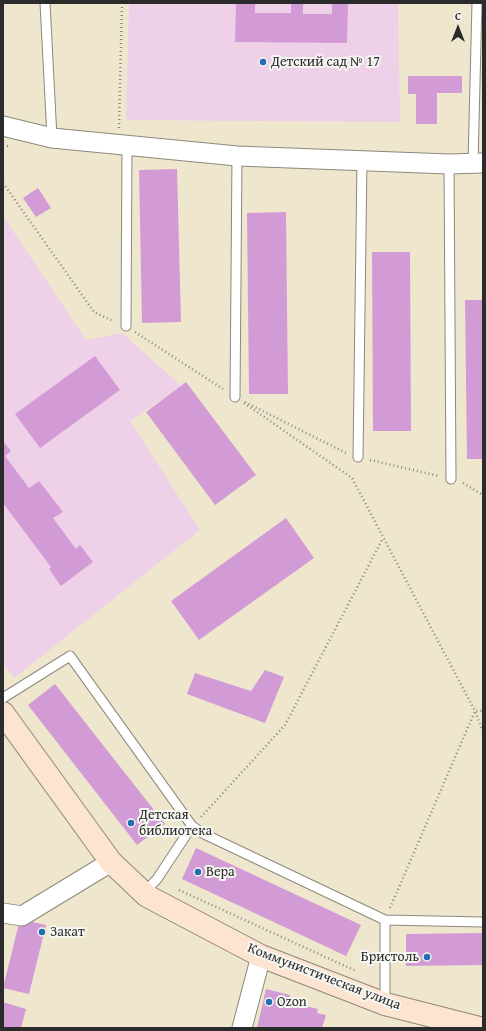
<!DOCTYPE html>
<html>
<head>
<meta charset="utf-8">
<style>
	body { margin:0 }
	#map { position:relative; width:486px; height:1031px; overflow:hidden; background:#efe6ce; font-family:"Gentium Book Plus",serif }
	canvas { display:block }
	.frame { position:absolute; inset:0; border:4px solid #2b2b2b; pointer-events:none }
	.north { position:absolute; left:438px; top:8px; width:40px; height:40px; -webkit-text-stroke:3px #f6f6f2; paint-order:stroke; rotate:0deg; font-size:11px; font-weight:700; line-height:16px; text-align:center; color:#2b2b2b }
	.north::after { content:''; display:block; margin:auto; width:14px; height:18px; background:#2b2b2b; clip-path:polygon(50% 0,100% 100%,50% 72%,0 100%) }
</style>
</head>
<body>
<div id="map">
<canvas width="486" height="1031"></canvas>
<div class="frame"></div>
<div class="north">С</div>
</div>
<script>
const ctx = document.querySelector('canvas').getContext('2d');
ctx.lineJoin = 'round';
function fillPath(path, color) { ctx.fillStyle = color; ctx.fill(path, 'evenodd'); }
function trace(path, color, width, dash) { ctx.strokeStyle = color; ctx.lineWidth = width; ctx.lineCap = dash ? 'butt' : 'round'; ctx.setLineDash(dash || []); ctx.stroke(path); }
function drawText(font, color, halo, rows, align = 'center') {
  ctx.font = font + ' "Gentium Book Plus",serif'; ctx.lineWidth = 4; ctx.setLineDash([]); ctx.textBaseline = 'middle'; ctx.strokeStyle = halo; ctx.fillStyle = color; for (const [text, x, y, turn = 0] of rows) {
    ctx.save(); ctx.translate(x, y); ctx.rotate((+turn || 0) * Math.PI / 180); ctx.textAlign = isNaN(turn) ? turn : align; if (halo) ctx.strokeText(text, 0, 0); ctx.fillText(text, 0, 0); ctx.restore();
  }
}
const built = new Path2D(`
	M129 3H398L400 122 126 120Z
	M3 216 86 340 122 333 181 386 130 421 200 530 14 678 3 663Z`);
const building = new Path2D(`
	M236 3H255V13H291V3H303V14H332V3H348L347 43 235 42Z
	M408 76H462V93H437V124H416V94H408Z
	M177 169 181 322 142 323 139 170Z
	M38 188 51 208 36 217 23 198Z
	M286 212 288 394H249L247 213Z
	M372 252H410L411 431H373Z
	M465 300H483V459H467Z
	M95 356 120 390 40 448 15 414Z
	M186 382 256 475 215 505 146 412Z
	M3 441 11 451 5 456 29 488 39 481 63 512 53 518 76 549 80 545 93 562 61 586 49 569 51 567 3 503Z
	M286 518 314 558 199 640 171 601Z
	M265 670 284 677 265 723 187 694 195 673 251 691Z
	M55 684 165 824 137 845 28 705Z
	M196 848 361 925 346 956 182 879Z
	M20 919 46 925 29 994 3 988Z
	M483 933V965L406 966V934Z
	M266 989 290 995 288 1002 318 1009 317 1013 326 1015 322 1028H257Z
	M3 1002 26 1009 21 1028H3Z`);
const path = new Path2D(`
	M119 128 122 3
	M3 147 8 146
	M3 183 94 312 113 321
	M135 332 223 389
	M245 402 346 453
	M244 403 352 478 475 711 483 732
	M370 460 439 476
	M463 483 483 495
	M201 817 285 725 383 538
	M179 890 356 971
	M390 908 475 711H483`);
const lane = new Path2D(`
	M45 3 52 138
	M473 163 477 3
	M449 164 451 479
	M126 326 127 146
	M235 397 237 156
	M358 457 362 160
	M3 698 70 656 192 826 202 833 385 920
	M144 893 157 879 192 826
	M385 1004V920L483 922`);
const street = new Path2D(`
	M3 126 52 138 237 156 449 164 483 163
	M3 913 22 916 111 862
	M242 1028 261 956`);
const secondary = new Path2D(`
	M3 713 111 862 147 896 261 956 385 1004 479 1028`);
const markers = [
	[263,62,4,"#1f6fb2"],
	[131,823,4,"#1f6fb2"],
	[198,872,4,"#1f6fb2"],
	[42,932,4,"#1f6fb2"],
	[427,957,4,"#1f6fb2"],
	[269,1002,4,"#1f6fb2"]
];
const poiNames = [
	["Детский сад № 17",271,62],
	["Детская",139,815],
	["библиотека",139,831],
	["Вера",206,872],
	["Закат",50,932],
	["Бристоль",419,957,"right"],
	["Ozon",277,1002]
];
const streetNames = [
	["Коммунистическая улица",324,977,21]
];
fillPath(built, '#eed0e8');
fillPath(building, '#d39bd5');
trace(lane, '#8d887c', 11);
trace(street, '#8d887c', 21);
trace(secondary, '#8d887c', 24);
trace(path, '#8d887c', 2.5, [1, 3]);
trace(lane, '#fff', 9);
trace(street, '#fff', 19);
trace(secondary, '#fde4d0', 22);
for (const [x, y, r, color] of markers) { const dot = new Path2D(); dot.arc(x, y, r, 0, 2 * Math.PI); ctx.fillStyle = color; ctx.fill(dot); trace(dot, '#f6f6f2', 1.5); }
drawText('14px', '#2b2b2b', '#f6f6f2', poiNames, 'left');
drawText('14px', '#2b2b2b', '#f6f6f2', streetNames);
</script>
</body>
</html>
